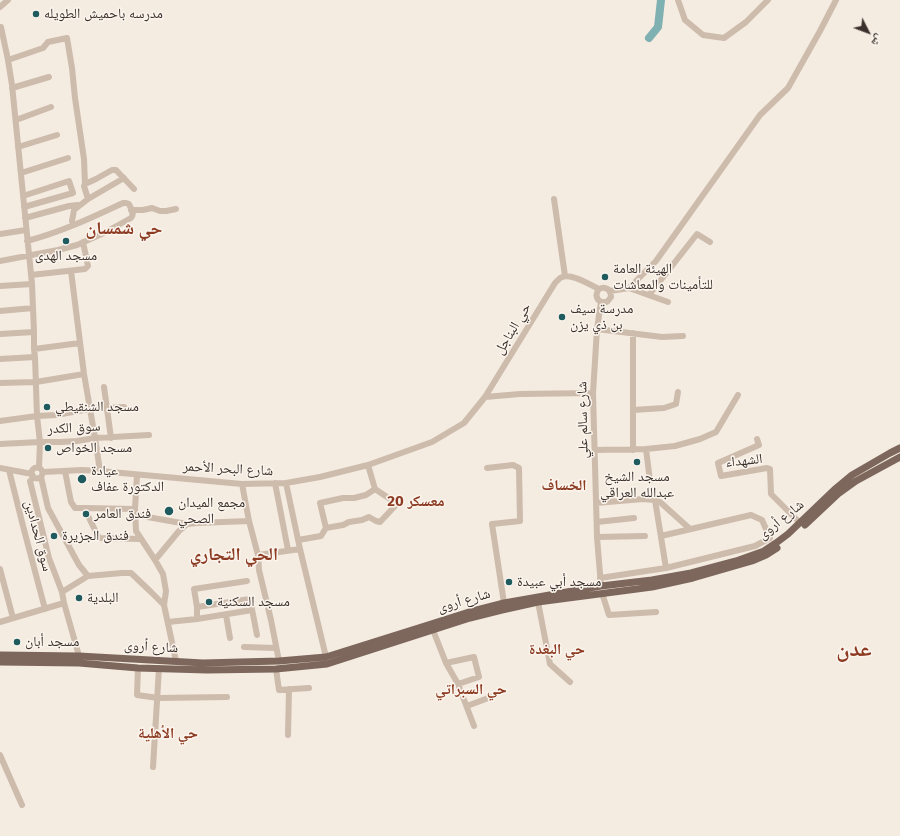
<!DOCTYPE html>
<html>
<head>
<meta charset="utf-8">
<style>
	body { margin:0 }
	#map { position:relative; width:900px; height:836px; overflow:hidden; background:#f4ebe1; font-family:"Fira Sans","Noto Naskh Arabic",sans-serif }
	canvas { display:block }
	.north { position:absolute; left:848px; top:12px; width:40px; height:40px; -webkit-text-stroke:3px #fbf5ee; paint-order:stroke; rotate:132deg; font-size:11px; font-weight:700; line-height:16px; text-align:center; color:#3b302b }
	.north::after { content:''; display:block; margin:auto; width:14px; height:18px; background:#3b302b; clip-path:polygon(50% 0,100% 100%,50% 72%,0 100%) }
</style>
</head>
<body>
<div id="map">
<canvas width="900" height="836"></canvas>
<div class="north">ش</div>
</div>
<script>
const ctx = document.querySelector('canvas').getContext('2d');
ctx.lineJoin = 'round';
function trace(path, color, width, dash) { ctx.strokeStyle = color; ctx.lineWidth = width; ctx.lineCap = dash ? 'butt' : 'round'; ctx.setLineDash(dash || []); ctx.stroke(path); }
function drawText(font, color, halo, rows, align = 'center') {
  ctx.font = font + ' "Fira Sans","Noto Naskh Arabic",sans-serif'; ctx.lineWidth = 3; ctx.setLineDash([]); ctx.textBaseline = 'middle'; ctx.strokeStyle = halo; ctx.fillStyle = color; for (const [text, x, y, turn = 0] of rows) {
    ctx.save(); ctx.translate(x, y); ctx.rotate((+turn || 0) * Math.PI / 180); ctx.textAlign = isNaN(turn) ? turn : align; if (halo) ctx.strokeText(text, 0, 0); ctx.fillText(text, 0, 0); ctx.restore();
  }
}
const river = new Path2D(`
	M649 38 658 27 661 0`);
const minor = new Path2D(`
	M678 0 685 20 703 35 724 38 746 22 768 0
	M0 7 8 0
	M1 27 8 60 12 85 32 284 34 332V349L35 357 37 416 40 442 39 468
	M8 60 43 48 48 42 67 38 72 68 75 98 84 159 85 184 84 186 88 199 74 210 72 221 73 225
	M12 88 49 77
	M16 120 51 107
	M18 147 57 135
	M21 173 68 158
	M85 184 96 179 112 170H116L134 189
	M23 196 69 181 73 193 24 207
	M88 199 124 178
	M554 199 565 276
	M131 210H143L152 208 160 211H166L176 209
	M25 218 69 206 78 205
	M0 234 26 230
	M0 261 58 250 77 245 104 233 131 218C135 214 131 209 129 204L126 203H123C91 218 61 232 27 241
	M71 271 84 374 95 438 100 471
	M31 275 85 269 88 266 83 242
	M565 276C577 276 588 284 599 289 605 286 611 289 611 297L607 302H601C596 299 595 294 599 289
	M0 286 32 284
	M629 288 668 302
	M610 291 629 288 656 261 760 115 788 88 820 31 836 0
	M649 295 697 234 710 242
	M0 311 33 308
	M597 329 662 337 683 336
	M633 333V450
	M0 334 34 332
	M34 349 80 343
	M0 359 35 357
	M0 383 36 382 84 374
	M104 387 111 438
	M485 397 520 394 593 393
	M633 410 664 408 676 404 678 392
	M0 421 37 416 56 415 90 409 124 407
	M757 439 759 445 718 463 721 476 767 468 770 469 771 494 800 523
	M0 444 40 442H61L77 441 95 438 149 435
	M646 449 650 481
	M595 450 646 449 675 446 700 439 716 432 738 395
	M31.5 473a5.5 5.5 0 1 1 11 0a5.5 5.5 0 1 1-11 0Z
	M0 468 32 474
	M487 468 513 465 519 468 520 521 492 524 504 603
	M9 470 23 526 45 609
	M65 471 71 502 75 508H84L99 538 140 539
	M43 472 82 470 100 471 242 484 286 483 320 477 368 465 432 442 464 423 485 397 555 283 560 278 565 276
	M137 475 135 509 136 531 155 560 163 574 166 591 164 605 176 661
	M34 477 30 481 49 558 62 592 64 603 79 656
	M41 477 48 508 79 565 88 576
	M275 483 288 550
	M286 483 300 549 326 657
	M242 484 249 521 258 555 300 549
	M596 503 643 499 655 500
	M84 508 135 509
	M136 515 187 524
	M597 522 634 518
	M326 528 343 525 349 522 362 520 369 517 376 521 380 522 395 506 390 499 375 489
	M661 536 751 515 762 520 770 538 755 546 666 568 655 500 660 502 690 529
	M597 537 645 536
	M298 540 321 536 326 528 320 503 343 498H354L366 495 375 489 368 465
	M258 555 259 570 271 620 279 661
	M155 560 179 531 187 524 197 523 249 521
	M0 569 13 618
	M600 578 666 568
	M601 586 597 537 593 393 597 329 601 302
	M62 592 88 576 122 573H131L151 592 164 605
	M602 593 609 615 656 612
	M538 602 550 664 570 682
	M197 607 250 599 257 635
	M226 615 230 638
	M197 619V607L194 589 247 581
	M0 622 64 603
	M168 622 197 619 252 610
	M433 630 446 663 458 684 474 726
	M244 647 276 648
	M446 663 474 657 479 677 458 684
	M138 668 137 695 158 698 227 697
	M276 669 279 690 309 688
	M467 706 491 697
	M288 735 289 689
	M0 755 22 805
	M153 767 159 668`);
const major = new Path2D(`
	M805 525 838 494 856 481 900 457
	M0 655 79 656 203 663 279 661 326 657 431 624 469 612 504 603 601 586 652 580 691 573 736 561 764 551 776 543 788 534 834 490 852 475 890 453 900 448
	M0 662 79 663 138 668 207 670 276 669 327 664 470 618 502 610 538 602 652 587 693 578 752 561 766 555 777 548`);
const markers = [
	[36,14,4,"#1f5a5e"],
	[66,241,4,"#1f5a5e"],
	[605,277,4,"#1f5a5e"],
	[562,317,4,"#1f5a5e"],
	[47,407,4,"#1f5a5e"],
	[48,448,4,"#1f5a5e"],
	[637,462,4,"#1f5a5e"],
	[82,479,5,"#1f5a5e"],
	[169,511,5,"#1f5a5e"],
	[86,514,4,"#1f5a5e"],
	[54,536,4,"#1f5a5e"],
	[509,582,4,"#1f5a5e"],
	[79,598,4,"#1f5a5e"],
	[209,602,4,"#1f5a5e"],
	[17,642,4,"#1f5a5e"]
];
const poiNames = [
	["مدرسه باحميش الطويله",44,14],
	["مسجد الهدى",66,256,"center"],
	["الهيئة العامة",613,269],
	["للتأمينات والمعاشات",613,285],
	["مدرسة سيف",570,309],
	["بن ذي يزن",570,325],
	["مسجد الشنقيطي",55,407],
	["مسجد الخواص",56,448],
	["عيادة",91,471],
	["الدكتورة عفاف",91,487],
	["مسجد الشيخ",637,477,"center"],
	["عبدالله العراقي",637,493,"center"],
	["مجمع الميدان",178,503],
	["الصحي",178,519],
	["فندق العامر",94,514],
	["فندق الجزيرة",62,536],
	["مسجد أبي عبيدة",517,582],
	["البلدية",87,598],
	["مسجد السكنية",217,602],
	["مسجد أبان",25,642]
];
const streetNames = [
	["حي البناجل",513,329,-59],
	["شارع سالم علي",583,420,-91],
	["سوق الكدر",74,428,-3],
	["الشهداء",744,461,-6],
	["شارع البحر الأحمر",228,469,3],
	["شارع أروى",781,520,-39],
	["سوق الحدادين",38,536,75],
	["شارع أروى",464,601,-16],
	["شارع أروى",151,647,3]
];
const neighbourhoodNames = [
	["الخساف",564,486],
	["معسكر 20",416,502],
	["حي البغدة",557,650],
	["حي السبراتي",471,690],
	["حي الأهلية",168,734]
];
const districtNames = [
	["حي شمسان",124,229],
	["الحي التجاري",234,555]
];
const townNames = [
	["عدن",854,650]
];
trace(river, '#7fb0b2', 8);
trace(minor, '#cdbbac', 6);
trace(major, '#7d675c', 7);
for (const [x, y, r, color] of markers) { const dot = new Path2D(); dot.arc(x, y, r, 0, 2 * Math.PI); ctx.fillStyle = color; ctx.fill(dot); trace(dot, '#fbf5ee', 1.5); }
drawText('14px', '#3b302b', '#fbf5ee', poiNames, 'left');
drawText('14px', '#3b302b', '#fbf5ee', streetNames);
drawText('bold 15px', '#8c3b22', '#fbf5ee', neighbourhoodNames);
drawText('bold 18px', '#8c3b22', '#fbf5ee', districtNames);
drawText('bold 22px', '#8c3b22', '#fbf5ee', townNames);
</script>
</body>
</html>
